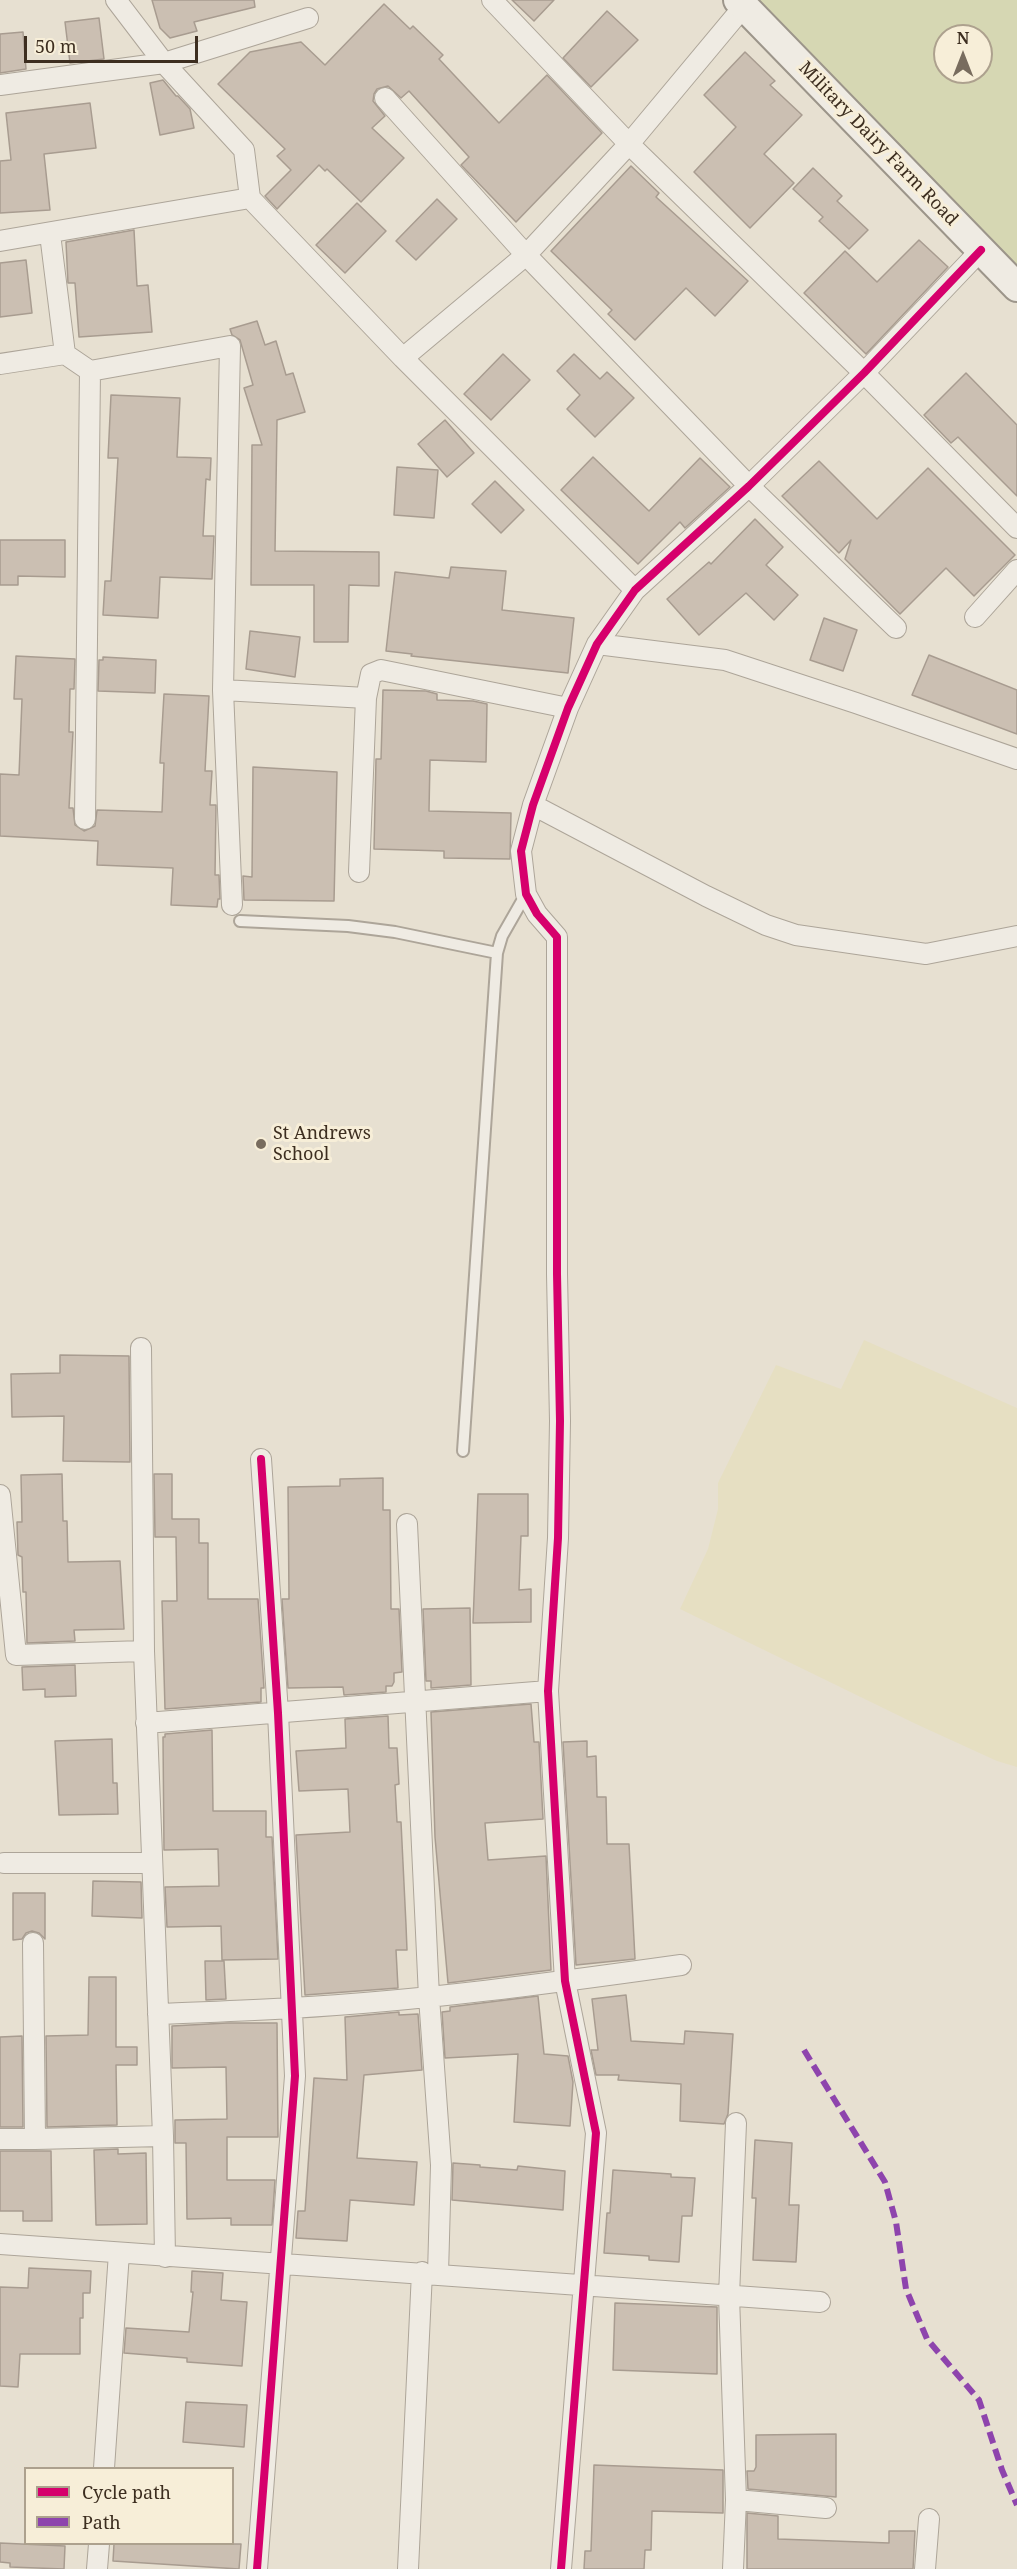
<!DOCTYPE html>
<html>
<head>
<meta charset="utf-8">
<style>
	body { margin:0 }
	#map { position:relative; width:1017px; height:2569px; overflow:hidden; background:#e7e0d1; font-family:"Noto Serif",serif }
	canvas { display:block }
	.legend { position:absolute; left:24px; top:2467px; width:210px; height:78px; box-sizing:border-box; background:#f7eed8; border:2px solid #ada18e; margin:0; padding:8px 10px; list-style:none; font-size:18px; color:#3d2e20 }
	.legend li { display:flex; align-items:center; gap:12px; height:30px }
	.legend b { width:30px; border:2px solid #ada18e }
	.north { position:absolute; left:933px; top:24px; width:60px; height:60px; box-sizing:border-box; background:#f7eed8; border:2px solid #ada18e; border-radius:50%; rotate:0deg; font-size:16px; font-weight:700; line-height:24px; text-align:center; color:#3d2e20 }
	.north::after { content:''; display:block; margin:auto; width:21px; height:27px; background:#786c5e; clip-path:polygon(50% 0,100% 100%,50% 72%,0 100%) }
	.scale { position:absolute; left:24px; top:36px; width:174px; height:27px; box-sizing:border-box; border:3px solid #3d2e20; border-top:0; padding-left:8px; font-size:18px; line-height:21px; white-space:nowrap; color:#3d2e20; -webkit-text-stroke:4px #f7eed8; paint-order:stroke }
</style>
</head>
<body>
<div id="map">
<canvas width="1017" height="2569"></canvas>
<ul class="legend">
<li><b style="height:8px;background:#d6006c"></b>Cycle path</li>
<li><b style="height:8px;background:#8e44ad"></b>Path</li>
</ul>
<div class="north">N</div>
<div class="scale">50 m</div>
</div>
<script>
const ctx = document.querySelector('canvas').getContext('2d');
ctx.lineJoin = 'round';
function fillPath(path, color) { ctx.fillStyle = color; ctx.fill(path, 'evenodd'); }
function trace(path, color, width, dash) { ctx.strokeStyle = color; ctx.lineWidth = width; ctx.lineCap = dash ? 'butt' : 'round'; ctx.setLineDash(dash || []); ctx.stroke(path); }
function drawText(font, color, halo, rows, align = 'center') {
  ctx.font = font + ' "Noto Serif",serif'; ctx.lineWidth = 6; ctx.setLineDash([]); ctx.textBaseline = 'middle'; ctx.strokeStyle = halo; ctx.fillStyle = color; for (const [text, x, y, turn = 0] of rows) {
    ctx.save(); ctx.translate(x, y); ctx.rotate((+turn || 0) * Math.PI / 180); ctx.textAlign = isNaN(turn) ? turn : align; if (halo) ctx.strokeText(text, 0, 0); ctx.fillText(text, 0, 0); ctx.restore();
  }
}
const farmland = new Path2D(`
	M864 1340 1017 1408V1767L997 1761 916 1724 680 1609 708 1549 718 1509V1483L776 1365 841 1389Z`);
const green = new Path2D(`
	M734 0H1017V295ZM945 36H981V72H945Z`);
const building = new Path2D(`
	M152 0H254L255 7 194 22 197 31 170 38 160 28Z
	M512 0H554L534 21Z
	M384 4 410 29 413 26 443 55 439 59 499 123 547 75 602 133 516 222 461 165 469 157 409 91 401 98 388 86 377 89 374 94 373 101 385 116 372 128 404 158 361 202 327 169 325 171 319 165 277 209 265 196 291 170 277 156 285 149 218 84 250 52 301 42 325 65Z
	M607 11 638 40 591 87 563 58Z
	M99 18 104 59 70 63 65 22Z
	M23 32 26 69 0 73V34Z
	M745 52 775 81 770 85 802 115 764 154 794 183 750 228 694 172 736 127 704 95Z
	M163 80 176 96H178L190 109 194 128 160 135 150 83Z
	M90 103 96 148 44 154 50 210 0 213V161L11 160 6 113Z
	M631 166 659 193 656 197 748 281 715 316 686 288 635 340 608 314 612 310 551 251Z
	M813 168 842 196 837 201 868 230 849 249 819 221 823 217 793 189Z
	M437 199 457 219 416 260 396 241Z
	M357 203 386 231 345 273 316 245Z
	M134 230 137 286 148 285 152 332 79 337 75 283H68L66 242Z
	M919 240 948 267 866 354 804 293 845 251 877 282Z
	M26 260 32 313 0 317V263Z
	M257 321 265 345 276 341 286 375 293 373 305 412 277 420 275 551 379 552V586L349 585 348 642H314V585H251L252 445H262L244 388 253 385 240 340 232 335 230 329Z
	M503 354 530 380 491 420 464 394Z
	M574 354 600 379 607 372 634 398 595 437 567 409 580 395 557 371Z
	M966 373 1017 425V496L958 437 951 443 924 415Z
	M111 395 180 398 177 457 211 458 210 480 206 479 203 536H214L212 579 160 577 158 618 103 615 105 581H111L118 458H108Z
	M445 420 474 453 447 477 418 444Z
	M593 457 649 511 700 458 730 487 685 528 680 522 638 564 561 490Z
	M819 461 877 519 928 468 1015 555 974 596 946 568 900 614 845 559 851 540 839 553 782 496Z
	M397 467 438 470 434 518 394 515Z
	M495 481 524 510 501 533 472 504Z
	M755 519 783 547 766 565 798 595 774 620 746 593 699 635 667 599 709 562 711 564Z
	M0 540H65V577L18 576V585H0Z
	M451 567 506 571 502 610 574 618 568 673 411 656 412 654 386 651 395 572 449 578Z
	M824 618 857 630 843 671 810 660Z
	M250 631 300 637 295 677 246 669Z
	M929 655 1017 690V734L912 695Z
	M16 656 75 659 74 689H70L69 732H73L69 808H73L75 825 84 831 95 826 97 810 162 812 164 763H160L164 694 209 696 205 771H212L210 805H216L215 875H219L220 899H218L217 907 171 905 173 868 97 865 98 841 0 836V774L19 775 22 699H14Z
	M103 657 156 660 155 693 98 691 99 660H103Z
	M383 690 426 691 437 694V700L473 701 487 704 486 762 430 760 429 811 511 813 510 859 444 858V851L374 849 376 759H381Z
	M253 767 337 772 334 901 244 900 243 876 252 877Z
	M60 1355 129 1356 130 1462 63 1461 64 1416 12 1417 11 1374 60 1373Z
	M62 1474 63 1521H67L68 1562 120 1561 124 1629 74 1630 75 1641 27 1643 26 1592H23L22 1557 18 1555 17 1522H22L21 1475Z
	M154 1474H172V1519H199V1543H208V1599H258L264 1688H261V1702L165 1709 162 1601H177L176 1537H155Z
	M383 1478V1510H390L391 1609H399L402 1672 394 1673V1682L392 1686H386V1692L344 1695 343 1687 288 1688 282 1599H289L288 1487 340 1486V1479Z
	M478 1494H528V1536H521L519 1590 531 1589V1622L473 1623Z
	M470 1608 471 1685 431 1688V1681H426L423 1609Z
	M75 1665 76 1696 45 1697V1689L23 1690 22 1667Z
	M531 1704 534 1742H539L543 1819 485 1823 488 1860 546 1856 551 1970 448 1983 435 1837 431 1712Z
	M388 1716 389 1748H397L399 1784 395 1785 397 1822H401L406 1925 407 1950H396L398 1988 305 1995 296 1835 350 1832 348 1789 299 1791 296 1751 346 1748 345 1719Z
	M212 1730 213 1811H266V1837H272L278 1959 222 1960 221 1926 167 1927 165 1887 219 1886 218 1849 164 1850 163 1737H165V1734Z
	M112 1739 113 1783H117L118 1814 59 1815 55 1741Z
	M587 1741V1757L596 1756 597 1797H606L607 1844H629L635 1959 576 1965 563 1742Z
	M93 1881 141 1882 142 1918 92 1916Z
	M13 1893H45V1939L39 1933 32 1931 26 1933 22 1939 13 1940Z
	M205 1961H224L226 1999 206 2000Z
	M89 1977H116V2047H137V2065H116L117 2125 47 2127 46 2036 88 2035Z
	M626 1995 631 2041 684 2044 685 2031 733 2034 728 2114 724 2124 680 2121 681 2084 618 2080 619 2075H596L591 2050H598L592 1999Z
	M538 1996 544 2054 568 2056 573 2082 570 2126 514 2122 518 2054 445 2058 442 2012 450 2011V2007Z
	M399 2012V2015L418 2014 422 2070 364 2075 357 2158 417 2162 414 2205 350 2200 347 2241 296 2238 298 2211H305L314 2078 347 2080 345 2017Z
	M227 2023H277L278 2137H227V2180H275L272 2225H231V2218L187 2219 186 2143H175V2120L227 2119 226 2067 172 2068V2026Z
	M22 2036 23 2127H0V2037Z
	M755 2140 792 2143 789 2205H799L796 2262 753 2260 756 2198H752Z
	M118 2149V2154L146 2153 147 2224 96 2225 94 2150Z
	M0 2151H51L52 2221H23V2211H0Z
	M453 2163 480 2165V2167L517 2170 518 2166 565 2171 563 2210 452 2200Z
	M613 2170 671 2174V2177L695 2178 692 2216H682L679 2262 649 2260V2256L604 2253 607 2213H610Z
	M29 2268 91 2271 90 2293H83V2318H80V2354H20L18 2387 0 2386V2287L28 2288Z
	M192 2271 223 2273 221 2300 247 2302 242 2366 187 2362V2358L124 2353 126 2328 189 2332 193 2292H191Z
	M615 2303 717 2307V2374L613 2370Z
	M186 2402 247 2405 244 2447 183 2442Z
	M836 2434V2497L748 2489 747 2471H754L756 2467V2435Z
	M594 2465 723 2470V2513L652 2511 651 2550H645L644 2569H584L585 2551H591Z
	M747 2513 778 2516V2539L889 2543V2531H915L913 2569H747Z
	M0 2543 65 2546 64 2569 10 2567V2563L0 2562Z
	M114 2544H241L239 2569 113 2561Z`);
const lane = new Path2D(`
	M240 921 348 926 395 932 497 953
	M463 1451 497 953 502 936 526 894`);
const street = new Path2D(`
	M116 0 164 63 244 150 250 198 403 358 635 590
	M492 0 629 144 864 373 1017 528
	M0 85 164 63 308 18
	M385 98 526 255 749 486 896 628
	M50 234 65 354
	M0 241 250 198
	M403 358 526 255 629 144 744 6
	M0 364 65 354 90 371 230 346 223 690 232 905
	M975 617 1017 570
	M597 644 725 660 856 703 1017 759
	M223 690 366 698
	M533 805 706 896 766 925 796 935 926 954 1017 936
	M85 819 90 371
	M359 872 366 698 371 674 381 670 568 708
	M141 1348 144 1651 163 2136 165 2257
	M0 1495 16 1655 144 1651
	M407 1524 429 1997 441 2165 438 2274
	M146 1723 548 1691
	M4 1863H152
	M158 2014C202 2012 246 2011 291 2008 421 2001 552 1983 681 1965
	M736 2123 729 2296 736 2500 826 2508
	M0 2139H35L33 1943
	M35 2139 163 2136
	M0 2244 820 2302
	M104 2468 119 2253
	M97 2569 99 2544
	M257 2569 295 2076 278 1713 261 1459
	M408 2569 422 2272
	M561 2569 596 2133 565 1981 548 1691 558 1538 560 1421 557 1274V937L537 914 526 894 521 851 533 805 568 708 597 644 635 590 749 486 864 373 981 250
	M733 2569 736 2500
	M925 2569 929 2519`);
const secondary = new Path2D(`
	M738 0 1017 287`);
const quiet = new Path2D(`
	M804 2050 885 2182 896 2222 906 2289 927 2339 979 2400 1002 2470 1017 2505`);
const cycleway = new Path2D(`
	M257 2569 295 2076 278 1713 261 1459
	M561 2569 596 2133 565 1981 548 1691 558 1538 560 1421 557 1274V937L537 914 526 894 521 851 533 805 568 708 597 644 635 590 749 486 864 373 981 250`);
const markers = [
	[261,1144,6,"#786c5e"]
];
const streetNames = [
	["Military Dairy Farm Road",878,144,46]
];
const poiNames = [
	["St Andrews",273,1134],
	["School",273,1155]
];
fillPath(farmland, '#e6dfc2');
fillPath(green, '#d6d7b3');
fillPath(building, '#cbbfb2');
trace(building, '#a89c90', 1.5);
trace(lane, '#ada599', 14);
trace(street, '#ada599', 22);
trace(secondary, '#9c958a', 32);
trace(lane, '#efebe3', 10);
trace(street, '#efebe3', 20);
trace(secondary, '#efebe3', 28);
trace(quiet, '#8e44ad', 6, [12, 6]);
trace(cycleway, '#d6006c', 8);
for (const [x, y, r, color] of markers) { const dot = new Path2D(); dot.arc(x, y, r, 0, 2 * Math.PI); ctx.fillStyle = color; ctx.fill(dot); trace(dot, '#f7eed8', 2); }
drawText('18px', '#3d2e20', '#f7eed8', streetNames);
drawText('18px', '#3d2e20', '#f7eed8', poiNames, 'left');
</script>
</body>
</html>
